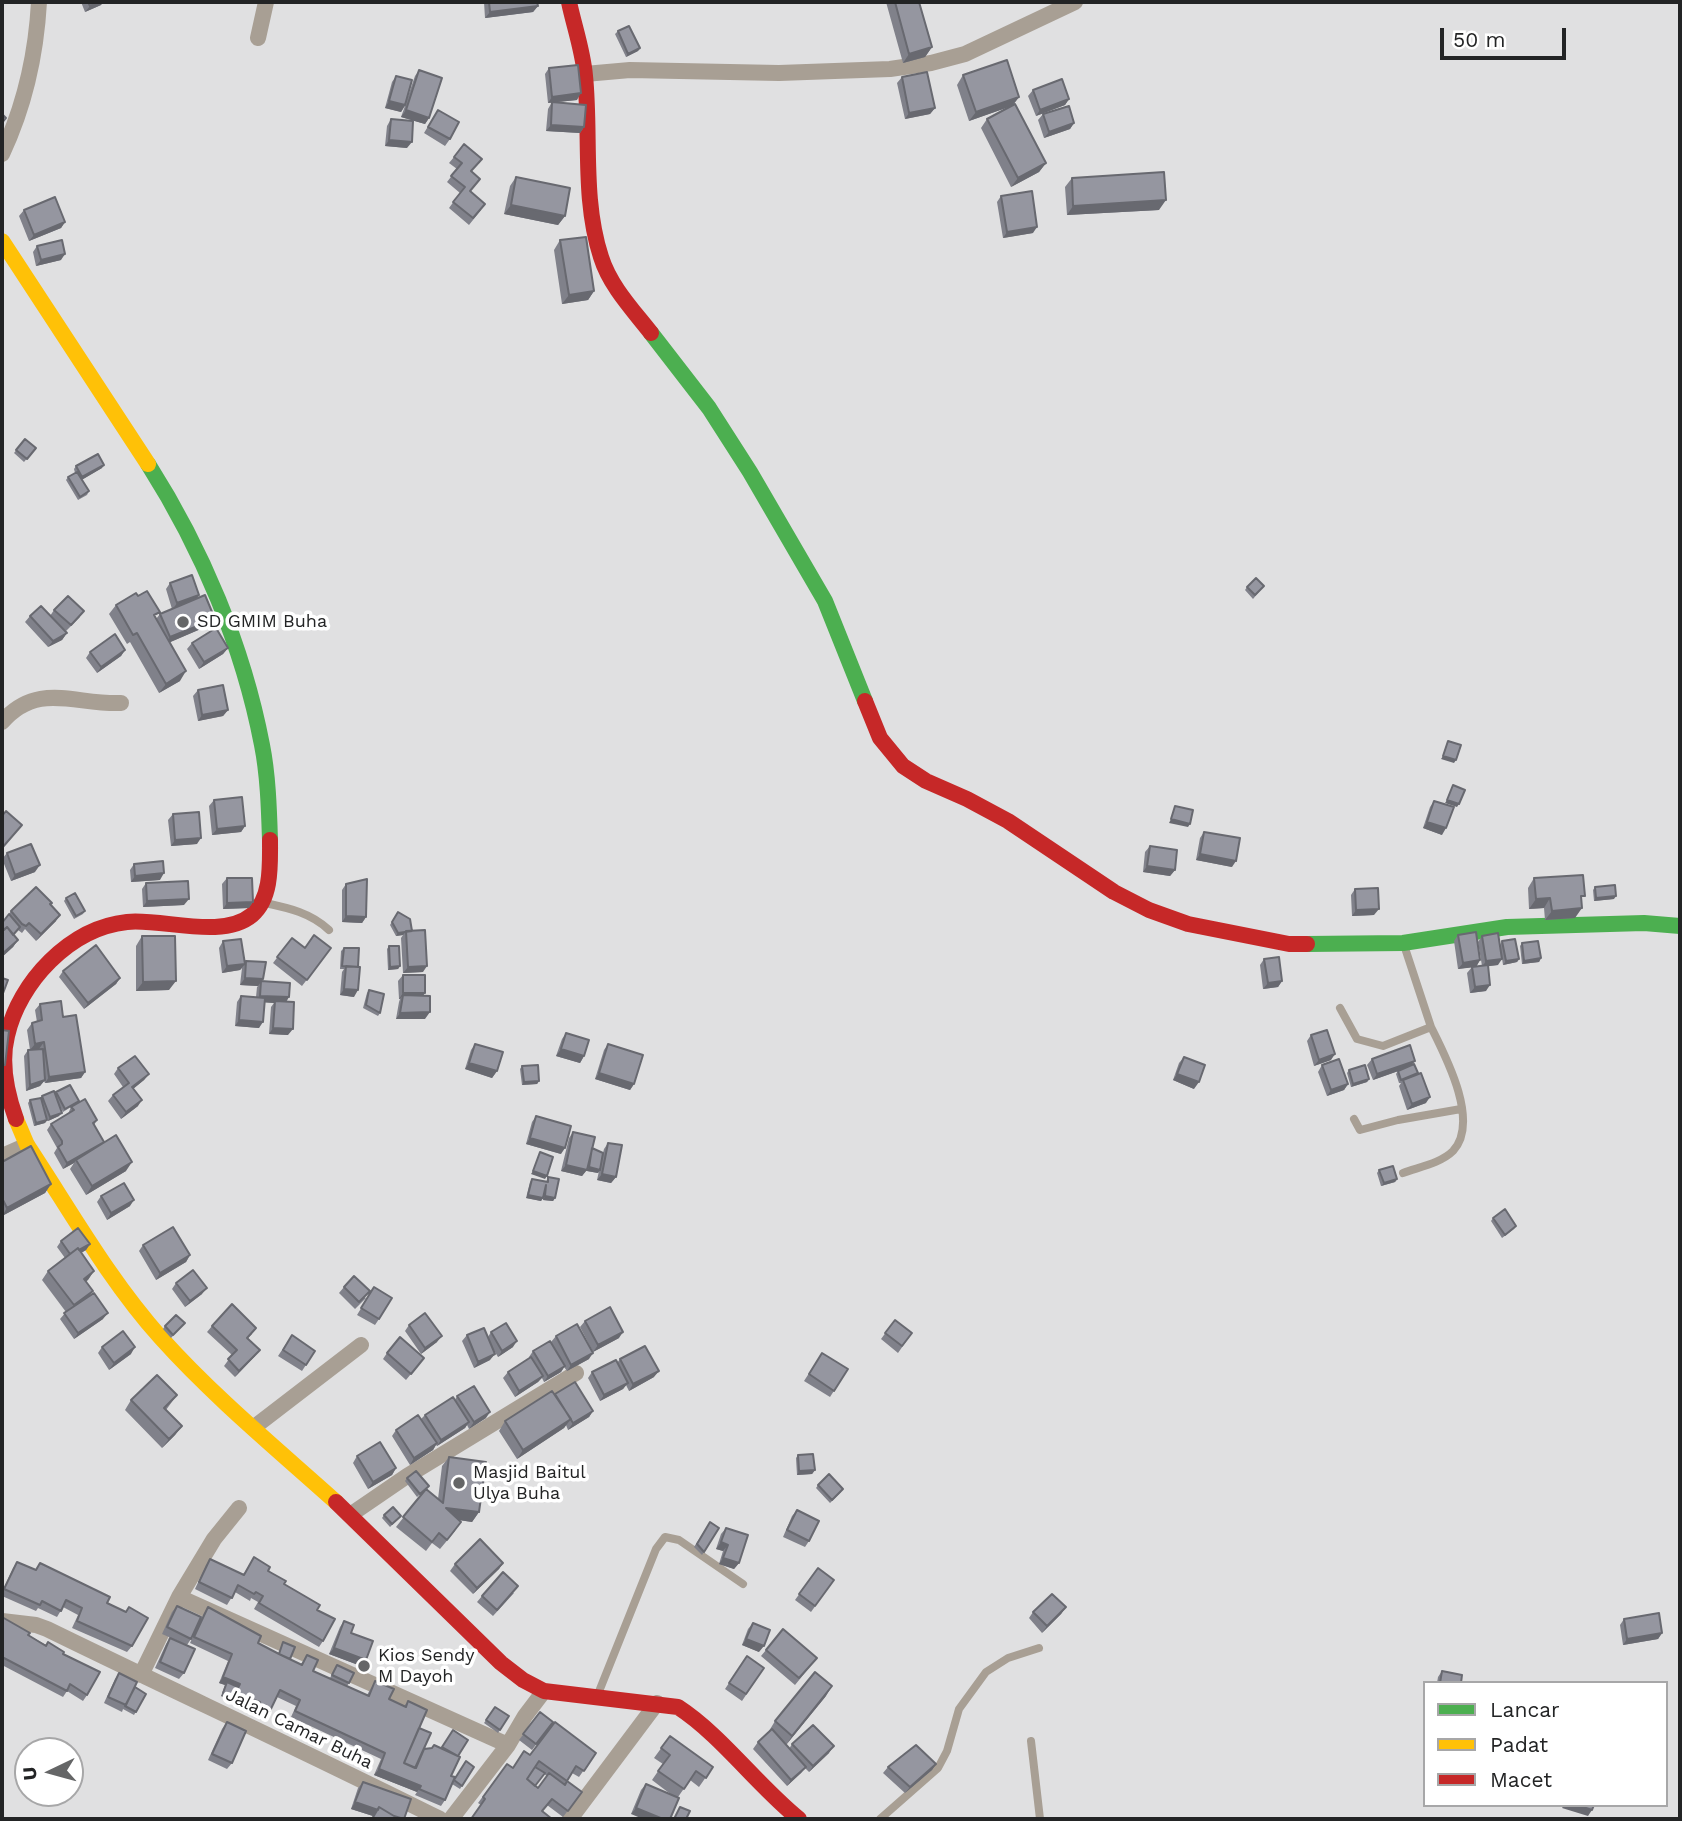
<!DOCTYPE html>
<html>
<head>
<meta charset="utf-8">
<style>
	body { margin:0 }
	#map { position:relative; width:1682px; height:1821px; overflow:hidden; background:#e0e0e1; font-family:"Work Sans",sans-serif }
	canvas { display:block }
	.frame { position:absolute; inset:0; border:4px solid #232425; pointer-events:none }
	.legend { position:absolute; left:1423px; top:1681px; width:245px; height:126px; box-sizing:border-box; background:#fff; border:2px solid #a7a7a8; margin:0; padding:9px 12px; list-style:none; font-size:21px; color:#232425 }
	.legend li { display:flex; align-items:center; gap:14px; height:35px }
	.legend b { width:35px; border:2px solid #a7a7a8 }
	.north { position:absolute; left:14px; top:1737px; width:70px; height:70px; box-sizing:border-box; background:#fff; border:2px solid #a7a7a8; border-radius:50%; rotate:265deg; font-size:19px; font-weight:700; line-height:28px; text-align:center; color:#232425 }
	.north::after { content:''; display:block; margin:auto; width:24px; height:32px; background:#656667; clip-path:polygon(50% 0,100% 100%,50% 72%,0 100%) }
	.scale { position:absolute; left:1440px; top:28px; width:126px; height:32px; box-sizing:border-box; border:4px solid #232425; border-top:0; padding-left:9px; font-size:21px; line-height:24px; white-space:nowrap; color:#232425; -webkit-text-stroke:5px #fff; paint-order:stroke }
</style>
</head>
<body>
<div id="map">
<canvas width="1682" height="1821"></canvas>
<div class="frame"></div>
<ul class="legend">
<li><b style="height:9px;background:#4caf50"></b>Lancar</li>
<li><b style="height:9px;background:#ffc107"></b>Padat</li>
<li><b style="height:9px;background:#c62828"></b>Macet</li>
</ul>
<div class="north">U</div>
<div class="scale">50 m</div>
</div>
<script>
const ctx = document.querySelector('canvas').getContext('2d');
ctx.lineJoin = 'round';
function trace(path, color, width, dash) { ctx.strokeStyle = color; ctx.lineWidth = width; ctx.lineCap = dash ? 'butt' : 'round'; ctx.setLineDash(dash || []); ctx.stroke(path); }
function fillPath(path, color) { ctx.fillStyle = color; ctx.fill(path, 'evenodd'); }
function drawText(font, color, halo, rows, align = 'center') {
  ctx.font = font + ' "Work Sans",sans-serif'; ctx.lineWidth = 7; ctx.setLineDash([]); ctx.textBaseline = 'middle'; ctx.strokeStyle = halo; ctx.fillStyle = color; for (const [text, x, y, turn = 0] of rows) {
    ctx.save(); ctx.translate(x, y); ctx.rotate((+turn || 0) * Math.PI / 180); ctx.textAlign = isNaN(turn) ? turn : align; if (halo) ctx.strokeText(text, 0, 0); ctx.fillText(text, 0, 0); ctx.restore();
  }
}
const lane = new Path2D(`
	M265 903C289 908 311 913 329 930
	M1340 1008 1357 1039 1383 1046 1431 1027 1404 945
	M1354 1119 1360 1130 1398 1120 1461 1109
	M1403 1173C1419 1167 1441 1163 1453 1151 1480 1122 1446 1057 1431 1027
	M598 1694 656 1549 665 1537 679 1540 743 1584
	M1031 1741 1040 1819
	M880 1819 938 1768 947 1751 959 1709 986 1672 1008 1658 1039 1648`);
const street = new Path2D(`
	M258 38 266 2
	M585 74 630 70 779 73 890 69 931 63 965 54 1075 2
	M2 154C25 105 36 56 39 2
	M2 722C38 681 75 705 121 703
	M2 1156 27 1145
	M253 1428 361 1345
	M350 1515 407 1476 576 1373
	M179 1597 214 1539 239 1508
	M2 1621 36 1625 47 1629C178 1693 310 1754 440 1819
	M141 1675 179 1597 508 1745
	M451 1819 508 1745 525 1716 544 1691
	M570 1819 657 1703`);
const fast = new Path2D(`
	M651 333 709 408 750 472 825 601 865 701
	M148 464C202 549 243 646 262 745 268 775 269 809 270 840
	M1307 944 1403 943 1507 927 1644 923 1680 926`);
const slow = new Path2D(`
	M2 241 148 464
	M16 1119 27 1145C70 1210 109 1280 161 1338 214 1397 277 1449 336 1502`);
const jam = new Path2D(`
	M569 2C574 26 583 51 585 76 591 135 582 199 601 257 610 286 633 310 651 333
	M865 701 880 738 903 766 926 781 967 799 1008 821 1114 892 1149 910 1188 924 1289 944H1307
	M16 1119C7 1094 0 1064 7 1036 19 982 70 928 127 922 162 918 222 940 252 915 272 898 270 865 270 840
	M336 1502 501 1663 523 1680 544 1691 678 1707C721 1735 757 1785 799 1819`);
const wall = new Path2D(`
	M81 2H103L101 5 85 12Z
	M484 2H537L538 6 533 12 485 18Z
	M886 2H919L932 47 925 57 903 63Z
	M618 31 640 48 638 51 626 57 615 34Z
	M549 68 577 100 548 103 545 74Z
	M419 70 429 118 425 124 401 117 405 106 401 112 385 108 392 82 396 76 406 102 415 76Z
	M963 75 1019 97 1013 105 1046 163 1039 172 1011 187 981 128 987 119 1011 106 969 121 957 85Z
	M902 77 935 108 930 114 905 119 897 83Z
	M1033 90 1069 99 1065 105 1036 116 1028 96Z
	M552 102 584 127 580 133 546 131 548 109Z
	M438 110 450 139 445 146 424 133Z
	M1043 114 1074 123 1070 129 1044 138 1038 120Z
	M391 119 407 148 385 146 387 126Z
	M454 157 472 172 470 192 481 210 469 225 449 208 460 193 447 182 457 169 449 163Z
	M516 177 565 216 558 225 504 214 510 186Z
	M1072 178 1159 210 1067 215 1065 187Z
	M1001 196 1033 233 1003 238 997 202Z
	M24 210 65 222 61 228 29 241 19 216Z
	M560 240 594 291 588 300 562 304 554 250Z
	M37 246 61 260 36 266 33 252Z
	M25 439 36 448 24 462 14 453Z
	M76 466 102 468 81 480 89 491 87 495 78 500 66 480 68 477 75 473 74 469Z
	M170 583 197 598 215 619 210 625 170 642 180 681 159 693 130 642 127 644 109 614 116 605 155 618 156 619 160 614 172 609 166 589Z
	M1264 586 1253 599 1245 590 1247 587Z
	M54 610 80 617 66 631 55 621 67 633 62 640 48 647 25 622 30 616H50Z
	M192 643 228 648 223 654 199 669 187 649Z
	M125 650 121 656 97 673 86 658 90 652Z
	M198 690 228 710 223 716 198 721 193 696Z
	M214 800 245 826 241 832 212 835 209 806Z
	M1434 801 1442 835 1423 828 1430 807Z
	M173 814 197 844 171 846 168 820Z
	M1204 832 1232 867 1196 860 1200 838Z
	M1150 846 1175 870 1170 876 1143 872 1145 852Z
	M7 853 35 872 11 881 2 859Z
	M134 864 160 880 131 882 130 870Z
	M227 878 249 908 223 909 222 884Z
	M1534 878 1581 901 1575 918 1545 920 1544 908 1529 909 1528 888Z
	M146 883 184 905 143 907 142 889Z
	M346 884 366 917 362 923 342 922V890Z
	M1595 887 1614 899 1594 901 1593 890Z
	M1355 889 1374 915 1352 916 1351 895Z
	M66 898 85 911 83 914 74 919 64 901Z
	M51 905 56 921 36 941 25 929 22 933 18 930 13 935 18 940 13 947 2 957V923L11 911Z
	M398 912 412 931 423 972 403 973 401 938 403 935 396 936 390 925Z
	M1458 935 1480 960 1476 967 1482 966 1478 942 1482 936 1498 965 1488 966 1486 991 1470 993 1467 973 1472 967 1458 969 1454 941Z
	M142 936 169 990 136 991V946Z
	M292 938 305 948H331L302 986 273 963Z
	M223 941 244 963 246 961 263 979 262 981 286 1002 288 1035 269 1034 271 1007 274 1003 265 1002 259 1028 235 1026 237 1002 241 996 256 997 257 987 258 986 240 985 242 968 240 970 222 973 219 948Z
	M1502 941 1519 959 1517 962 1503 965 1500 945Z
	M1522 943 1541 958 1539 962 1522 964 1520 946Z
	M389 946 400 966 398 969 388 970 387 949Z
	M344 948 354 997 340 995 342 972 344 969H340L341 951Z
	M1264 959 1282 981 1278 987 1263 989 1260 965Z
	M63 971 120 978 116 984 84 1009 59 977Z
	M403 975 423 996 425 1019H396L399 1002 400 999H399L398 981Z
	M369 990 380 1013 378 1016 363 1008 367 993Z
	M40 1004 63 1017 85 1072 81 1078 45 1083 44 1081 40 1086 26 1091 24 1056 28 1050H39V1049L30 1050 27 1030 32 1023 37 1022 35 1010Z
	M566 1033 584 1056 580 1063 556 1056 562 1039Z
	M1311 1035 1331 1060 1314 1066 1307 1041Z
	M475 1044 497 1071 492 1078 465 1069 471 1050Z
	M608 1044 634 1084 630 1090 595 1079 604 1050Z
	M1184 1057 1194 1089 1173 1080 1179 1063Z
	M1372 1059 1411 1066 1426 1103 1407 1110 1399 1086 1401 1083H1399L1396 1074 1398 1071 1373 1080 1367 1065Z
	M1322 1065 1348 1084 1344 1090 1327 1096 1318 1072Z
	M522 1066 539 1081 537 1084 522 1085 520 1069Z
	M118 1068 149 1074 144 1080 133 1089 138 1106 121 1119 108 1101 113 1095 123 1087 114 1074Z
	M1349 1070 1369 1079 1367 1082 1351 1087 1347 1073Z
	M56 1092 77 1103 97 1120 94 1125 104 1142 126 1171 86 1195 70 1169 74 1163 63 1169 54 1153 57 1148 47 1130 51 1124 68 1114 71 1107 63 1112 57 1101 59 1116 48 1121 46 1116 47 1120 45 1123 34 1126 28 1103 30 1100 40 1098 42 1096 55 1094Z
	M536 1116 561 1154 526 1144 532 1122Z
	M573 1132 592 1149 603 1153 604 1149 608 1143 616 1177 611 1183 597 1180 599 1171 598 1173 587 1171V1169L582 1176 561 1171 569 1138Z
	M2 1162 51 1184 45 1193 2 1216Z
	M1379 1170 1397 1179 1395 1182 1381 1186 1377 1173Z
	M548 1177 555 1198 553 1201 543 1200V1198L541 1201 526 1198 530 1182 532 1179 546 1182Z
	M101 1196 130 1206 107 1220 97 1202Z
	M1493 1218 1516 1226 1514 1229 1502 1238 1491 1221Z
	M61 1241 90 1244 86 1250 81 1253 94 1271 86 1282 93 1291 90 1295 103 1319 74 1339 60 1319 66 1312 42 1280 48 1271 65 1258 57 1247Z
	M143 1245 190 1255 186 1262 156 1280 139 1251Z
	M176 1283 202 1294 185 1307 172 1289Z
	M344 1287 366 1298 355 1309 339 1293Z
	M374 1287 379 1319 375 1325 357 1315Z
	M895 1320 912 1333 898 1353 881 1339Z
	M585 1321 619 1338 593 1352 580 1327Z
	M185 1323 171 1338 163 1329 165 1326Z
	M409 1325 437 1342 421 1354 405 1331Z
	M212 1326 252 1334 248 1338 255 1356 235 1377 224 1366 232 1355 207 1332Z
	M491 1332 513 1347 498 1357 492 1347 490 1360 474 1368 462 1341 467 1335 488 1337Z
	M292 1335 315 1351 302 1371 278 1356Z
	M556 1336 589 1359 567 1371 564 1367 561 1372 544 1382 542 1378 538 1382 515 1397 503 1378 508 1372 530 1358 529 1357 533 1351 551 1342Z
	M102 1347 131 1354 109 1370 98 1353Z
	M387 1353 424 1358 406 1380 383 1359Z
	M822 1353 848 1369 830 1397 804 1381Z
	M620 1359 654 1377 629 1391 626 1385 623 1389 600 1401 588 1378 592 1372 617 1363Z
	M555 1394 593 1411 589 1417 568 1430 566 1425 564 1428 517 1459 499 1431 505 1421Z
	M177 1395 166 1410 182 1426 175 1435 162 1448 125 1410 131 1400Z
	M457 1396 486 1418 469 1429 467 1425 465 1428 437 1446 436 1445 433 1450 410 1465 392 1436 396 1430 421 1419 425 1415 455 1400Z
	M798 1455 815 1470 812 1474 797 1475 796 1458Z
	M357 1456 396 1468 392 1475 368 1489 353 1463Z
	M449 1457 479 1512 472 1522 459 1520 455 1531 440 1549 432 1543 426 1551 396 1527 424 1491 417 1497 405 1481 407 1478 429 1486 427 1489 438 1499 442 1466Z
	M818 1485 841 1492 830 1503 816 1488Z
	M797 1510 809 1541 805 1547 783 1537 792 1516Z
	M384 1515 401 1516 390 1527 382 1518Z
	M710 1522 719 1528 702 1555 694 1547Z
	M726 1528 739 1563 734 1569 719 1564 723 1551 716 1549 721 1534Z
	M254 1557 284 1584 317 1610 323 1641 319 1647 254 1609 258 1602 251 1598 250 1601 235 1592 227 1605 195 1589 206 1565 210 1559 243 1575Z
	M17 1562 35 1570 40 1563 107 1603 132 1646 127 1652 72 1628 78 1615 63 1607 57 1617 38 1608 36 1611 2 1596V1592L13 1568Z
	M503 1563 499 1569 473 1594 450 1571 455 1564Z
	M818 1568 834 1580 811 1612 795 1600Z
	M514 1593 493 1616 477 1602 482 1596Z
	M177 1606 191 1639 187 1645 162 1634 172 1612Z
	M208 1607 258 1643 278 1654 283 1642 290 1659 301 1664 307 1655 313 1671 330 1678 337 1665 349 1683 347 1686 367 1695 375 1681 389 1699 404 1706 408 1701 419 1728 424 1749H441L453 1730 458 1756 451 1776 455 1777 474 1767 460 1789 452 1784 445 1800 441 1806 415 1795 417 1792 374 1775 381 1759 291 1717 296 1706 277 1697 268 1715 264 1721 253 1715 256 1709 251 1706 248 1711 230 1702 231 1700 221 1696 225 1685 219 1683 228 1661 190 1643 204 1613Z
	M1066 1607 1061 1614 1042 1633 1029 1618 1033 1612Z
	M2 1617 28 1635 63 1654 87 1695 83 1701 67 1691 63 1697 2 1665Z
	M1624 1619 1662 1633 1658 1639 1623 1645 1620 1625Z
	M344 1621 351 1633 361 1666 329 1654 340 1627Z
	M753 1623 759 1652 742 1645 748 1629Z
	M170 1638 184 1673 179 1679 155 1668 166 1644Z
	M766 1650 817 1658 795 1685 761 1656Z
	M747 1656 764 1668 742 1701 725 1689Z
	M1442 1671 1461 1683H1437L1438 1677Z
	M119 1673 135 1687 146 1694 134 1715 123 1709 122 1712 104 1703 115 1679Z
	M826 1696 786 1745 789 1749 792 1744 829 1753 809 1772 805 1768 801 1773 787 1786 753 1749 758 1742 770 1731H769L775 1721Z
	M495 1707 509 1716 498 1733 484 1723Z
	M540 1712 553 1722 532 1750 519 1740Z
	M227 1722 232 1763 227 1769 208 1760 222 1729Z
	M670 1736 713 1767 699 1787 690 1780 678 1797 631 1814 641 1790 646 1784 673 1796 652 1780 663 1764 654 1758Z
	M596 1753 579 1777 572 1773 567 1781 582 1792 563 1817 547 1805 542 1812 481 1805 478 1803 507 1764 512 1768 530 1755ZM544 1774 547 1776 538 1788 535 1786Z
	M936 1764 932 1770 905 1793 883 1773 888 1767Z
	M363 1782 404 1819H371L373 1816 351 1809 358 1788Z`);
const shadedWall = new Path2D(`
	M98 2H103L101 5 85 12 90 6Z
	M538 6 533 12 485 18 490 12Z
	M932 47 925 57 903 63 909 54Z
	M640 48 638 51 626 57 628 54Z
	M581 93 577 100 548 103 552 97Z
	M1019 97 1012 106 969 121 976 112Z
	M1069 99 1065 105 1036 116 1040 110Z
	M389 101 405 105 401 112 385 108Z
	M935 108 930 114 905 119 909 113Z
	M406 110 429 118 425 124 401 117Z
	M1074 123 1070 129 1044 138 1049 132Z
	M551 125 584 127 580 133 546 131Z
	M389 140 412 142 407 148 385 146Z
	M1046 163 1039 172 1011 187 1018 178Z
	M1166 200 1159 210 1067 215 1073 206Z
	M511 205 565 216 558 225 504 214Z
	M65 222 61 228 29 241 34 235Z
	M1037 227 1033 233 1003 238 1007 232Z
	M65 254 61 260 36 266 41 260Z
	M594 291 588 300 562 304 569 295Z
	M104 465 102 468 80 481 82 477Z
	M199 595 195 601 173 609 177 603Z
	M215 619 210 625 166 644 170 637Z
	M67 633 62 640 48 647 53 641Z
	M228 648 223 654 199 669 204 662Z
	M125 650 121 656 97 673 101 667Z
	M186 671 180 681 159 693 166 684Z
	M228 710 223 716 198 721 202 715Z
	M1443 756 1456 760 1454 763 1441 759Z
	M1447 800 1459 804 1457 807 1445 803Z
	M1171 819 1190 824 1188 827 1169 823Z
	M1427 822 1446 828 1442 835 1423 828Z
	M245 826 241 832 212 835 217 829Z
	M201 838 197 844 171 846 175 840Z
	M1200 854 1236 861 1232 867 1196 860Z
	M40 865 35 872 11 881 15 875Z
	M1147 866 1175 870 1170 876 1143 872Z
	M164 873 160 880 131 882 135 876Z
	M1616 896 1614 899 1594 901 1596 898Z
	M1550 898 1544 908 1529 909 1536 899Z
	M189 899 184 905 143 907 147 901Z
	M253 902 249 908 223 909 227 903Z
	M1582 908 1575 918 1545 920 1552 911Z
	M1379 909 1374 915 1352 916 1356 910Z
	M60 915 56 921 36 941 41 934Z
	M346 916 366 917 362 923 342 922Z
	M405 932 403 935 396 936 398 933Z
	M18 940 13 947 2 957V954Z
	M1541 958 1539 962 1522 964 1524 961Z
	M1502 959 1498 965 1482 967 1486 961Z
	M1519 959 1517 962 1503 965 1506 961Z
	M1480 960 1476 967 1458 969 1463 963Z
	M245 964 240 970 222 973 227 966Z
	M400 966 398 969 388 970 390 967Z
	M427 966 423 972 403 973 408 967Z
	M120 978 116 984 84 1009 88 1003Z
	M245 978 263 979 258 986 240 985Z
	M176 981 169 990 136 991 143 982Z
	M1282 981 1278 987 1263 989 1268 983Z
	M1490 985 1486 991 1470 993 1475 987Z
	M344 989 358 990 354 997 340 995Z
	M403 993H425L421 999 403 995 400 999H399Z
	M260 996 289 997 285 1004 275 1001 274 1003 256 1002Z
	M430 1012 425 1019H396L400 1013Z
	M239 1020 263 1022 259 1028 235 1026Z
	M273 1028 293 1029 288 1035 269 1034Z
	M44 1042 39 1049 30 1050 35 1044Z
	M561 1049 584 1056 580 1063 556 1056Z
	M1335 1054 1331 1060 1314 1066 1319 1060Z
	M1415 1061 1410 1067 1373 1080 1377 1074Z
	M469 1063 497 1071 492 1078 465 1069Z
	M85 1072 81 1078 45 1083 49 1077Z
	M599 1073 634 1084 630 1090 595 1079Z
	M149 1074 144 1080 128 1093 132 1087Z
	M1177 1074 1199 1082 1194 1089 1173 1080Z
	M1369 1079 1367 1082 1351 1087 1353 1084Z
	M45 1080 40 1086 26 1091 30 1085Z
	M539 1081 537 1084 522 1085 524 1082Z
	M1348 1084 1344 1090 1327 1096 1331 1090Z
	M1430 1097 1426 1103 1407 1110 1412 1104Z
	M142 1100 138 1106 121 1119 126 1112Z
	M62 1113 59 1116 48 1121 50 1117Z
	M47 1120 45 1123 34 1126 36 1123Z
	M530 1138 565 1148 561 1154 526 1144Z
	M104 1142 76 1160 74 1163 63 1169 67 1163Z
	M132 1162 126 1171 86 1195 92 1186Z
	M566 1165 587 1170 582 1176 561 1171Z
	M589 1167 600 1170 598 1173 587 1171Z
	M533 1171 547 1176 545 1179 531 1174Z
	M602 1174 616 1177 611 1183 597 1180Z
	M1397 1179 1395 1182 1381 1186 1384 1183Z
	M51 1184 45 1193 2 1216 7 1208Z
	M528 1195 543 1198 541 1201 526 1198Z
	M545 1196 555 1198 553 1201 543 1200Z
	M134 1200 130 1206 107 1220 111 1213Z
	M90 1244 86 1250 67 1261 71 1255Z
	M190 1255 186 1262 156 1280 160 1273Z
	M94 1271 88 1280 77 1288 84 1279Z
	M207 1288 202 1294 185 1307 190 1301Z
	M108 1313 103 1319 74 1339 78 1333Z
	M623 1332 619 1338 593 1352 598 1345Z
	M442 1336 437 1342 421 1354 425 1348Z
	M517 1341 513 1347 498 1357 502 1351Z
	M135 1347 131 1354 109 1370 114 1363Z
	M260 1350 255 1356 235 1377 239 1371Z
	M593 1353 589 1359 567 1371 571 1365Z
	M495 1354 490 1360 474 1368 478 1362Z
	M565 1366 561 1372 544 1382 548 1376Z
	M659 1371 654 1377 629 1391 633 1384Z
	M543 1376 538 1382 515 1397 519 1391Z
	M628 1383 623 1389 600 1401 604 1395Z
	M593 1411 589 1417 568 1430 573 1423Z
	M490 1412 486 1418 469 1429 474 1422Z
	M571 1419 564 1428 517 1459 523 1450Z
	M469 1422 465 1428 437 1446 441 1440Z
	M182 1426 175 1435 162 1448 169 1439Z
	M437 1443 433 1450 410 1465 414 1458Z
	M396 1468 392 1475 368 1489 373 1482Z
	M815 1470 812 1474 797 1475 799 1471Z
	M446 1508 479 1512 472 1522 439 1517Z
	M721 1542 728 1545 723 1551 716 1549Z
	M723 1558 739 1563 734 1569 719 1564Z
	M503 1563 499 1569 473 1594 477 1588Z
	M1066 1607 1061 1614 1042 1633 1047 1626Z
	M1662 1633 1658 1639 1623 1645 1627 1639Z
	M746 1639 764 1646 759 1652 742 1645Z
	M334 1648 366 1660 361 1666 329 1654Z
	M223 1677 240 1684 235 1690 227 1682 225 1685 219 1683Z
	M832 1686 826 1696 786 1745 792 1736Z
	M223 1693 233 1697 231 1700 221 1696Z
	M834 1746 829 1753 809 1772 813 1766Z
	M936 1764 932 1770 905 1793 910 1787Z
	M806 1767 801 1773 787 1786 791 1780Z
	M379 1769 421 1786 417 1792 374 1775Z
	M355 1802 377 1810 373 1816 351 1809Z
	M1564 1805H1577L1592 1810 1588 1816 1562 1808Z
	M636 1808 663 1819H643L631 1814Z`);
const building = new Path2D(`
	M88 2H98L90 6Z
	M489 2H537L538 6 490 12Z
	M895 2H919L932 47 909 54Z
	M629 26 640 48 628 54 618 31Z
	M1007 60 1019 97 976 112 963 75Z
	M578 65 581 93 552 97 549 68Z
	M419 70 442 78 429 118 406 110Z
	M927 72 935 108 909 113 902 77Z
	M396 76 412 80 405 105 389 101Z
	M1062 79 1069 99 1040 110 1033 90Z
	M552 102 586 105 584 127 551 125Z
	M1015 104 1046 163 1018 178 987 119Z
	M1069 106 1074 123 1049 132 1043 114Z
	M438 110 459 122 450 139 428 127Z
	M2 114 6 118 2 123Z
	M391 119 413 121 412 142 389 140Z
	M464 144 482 159 471 171 480 179 470 191 485 204 473 218 453 202 465 187 451 176 462 163 454 157Z
	M1164 172 1166 200 1073 206 1072 178Z
	M516 177 570 188 565 216 511 205Z
	M1032 191 1037 227 1007 232 1001 196Z
	M55 197 65 222 34 235 24 210Z
	M586 237 594 291 569 295 560 240Z
	M62 240 65 254 41 260 37 246Z
	M25 439 36 448 27 459 16 450Z
	M98 454 104 465 82 477 76 466Z
	M77 472 89 491 80 497 68 477Z
	M192 575 199 595 177 603 170 583Z
	M1256 578 1264 586 1255 595 1247 587Z
	M147 591 160 612 154 615 186 671 166 684 137 633 133 635 116 605 136 593 138 596Z
	M205 595 215 619 170 637 160 614Z
	M68 596 84 611 71 625 54 610Z
	M41 606 67 633 53 641 30 616Z
	M216 628 228 648 204 662 192 643Z
	M115 634 125 650 101 667 90 652Z
	M223 685 228 710 202 715 198 690Z
	M1448 741 1461 745 1456 760 1443 756Z
	M1453 785 1465 790 1459 804 1447 800Z
	M242 797 245 826 217 829 214 800Z
	M1434 801 1454 807 1446 828 1427 822Z
	M1175 806 1193 810 1190 824 1171 819Z
	M6 811 22 825 2 848V816Z
	M199 812 201 838 175 840 173 814Z
	M1204 832 1240 838 1236 861 1200 854Z
	M31 844 40 865 15 875 7 853Z
	M1150 846 1177 850 1175 870 1147 866Z
	M163 861 164 873 135 876 134 864Z
	M1583 875 1585 896H1581L1582 908 1552 911 1550 898 1536 899 1534 878Z
	M227 878H252L253 902 227 903Z
	M367 879 366 917 346 916V884Z
	M188 881 189 899 147 901 146 883Z
	M1615 885 1616 896 1596 898 1595 887Z
	M36 887 52 903 50 904 60 915 41 934 29 923 26 926 22 924 11 911Z
	M1378 888 1379 909 1356 910 1355 889Z
	M75 893 85 911 76 916 66 898Z
	M398 912 410 919 412 931 398 933 392 922Z
	M9 914 20 927 13 935 7 927 4 930 2 927V923Z
	M7 927 18 940 2 954V931Z
	M425 930 427 966 408 967 406 931Z
	M1476 932 1480 960 1463 963 1458 935Z
	M1498 933 1502 959 1486 961 1482 936Z
	M314 935 331 948 307 980 277 957 292 938 305 948Z
	M142 936H175L176 981 143 982Z
	M241 939 245 964 227 966 223 941Z
	M1515 939 1519 959 1506 961 1502 941Z
	M1538 941 1541 958 1524 961 1522 943Z
	M96 945 120 978 88 1003 63 971Z
	M389 946H399L400 966 390 967Z
	M344 948H359L358 967 342 966Z
	M1279 957 1282 981 1268 983 1264 959Z
	M246 961 266 962 263 979 245 978Z
	M1488 965 1490 985 1475 987 1472 967Z
	M346 966 360 967 358 990 344 989Z
	M403 975H425V993H403Z
	M2 978 8 980 2 996Z
	M261 981 290 983 289 997 260 996Z
	M369 990 384 994 380 1013 366 1005Z
	M403 995 430 996V1012L400 1013Z
	M241 996 265 998 263 1022 239 1020Z
	M61 1001 63 1017 76 1015 85 1072 49 1077 44 1042 35 1044 32 1023 42 1020 40 1004Z
	M275 1001 294 1002 293 1029 273 1028Z
	M2 1030 9 1031 5 1065H2Z
	M1327 1030 1335 1054 1319 1060 1311 1035Z
	M566 1033 589 1040 584 1056 561 1049Z
	M475 1044 503 1052 497 1071 469 1063Z
	M608 1044 643 1055 634 1084 599 1073Z
	M1410 1045 1415 1061 1377 1074 1372 1059Z
	M43 1049 45 1080 30 1085 28 1050Z
	M135 1056 149 1074 132 1087 142 1100 126 1112 113 1095 129 1083 118 1068Z
	M1184 1057 1205 1065 1199 1082 1177 1074Z
	M1339 1059 1348 1084 1331 1090 1322 1065Z
	M1414 1064 1418 1073 1401 1080 1398 1071Z
	M538 1065 539 1081 524 1082 522 1066Z
	M1365 1065 1369 1079 1353 1084 1349 1070Z
	M1421 1073 1430 1097 1412 1104 1403 1080Z
	M70 1085 79 1101 65 1109 56 1092Z
	M54 1091 62 1113 50 1117 42 1096Z
	M41 1098 47 1120 36 1123 30 1100Z
	M85 1099 97 1120 93 1123 104 1142 67 1163 58 1147 62 1144V1141L51 1124 74 1110 71 1107Z
	M536 1116 571 1126 565 1148 530 1138Z
	M573 1132 595 1137 587 1170 566 1165Z
	M116 1135 132 1162 92 1186 76 1160Z
	M608 1143 622 1145 616 1177 602 1174Z
	M31 1146 51 1184 7 1208 2 1198V1162Z
	M592 1148 603 1153 600 1170 589 1167Z
	M540 1152 553 1157 547 1176 533 1171Z
	M1393 1166 1397 1179 1384 1183 1379 1170Z
	M548 1177 559 1179 555 1198 545 1196 546 1185 543 1198 528 1195 532 1179 548 1182Z
	M124 1183 134 1200 111 1213 101 1196Z
	M1505 1209 1516 1226 1505 1235 1493 1218Z
	M173 1227 190 1255 160 1273 143 1245Z
	M78 1228 90 1244 79 1250 78 1248 70 1254 61 1241Z
	M78 1248 94 1271 84 1279 93 1291 74 1305 48 1271Z
	M193 1270 207 1288 190 1301 176 1283Z
	M354 1276 370 1291 359 1302 344 1287Z
	M374 1287 392 1298 379 1319 361 1308Z
	M94 1293 108 1313 78 1333 64 1313Z
	M232 1304 256 1328 247 1338 260 1350 239 1371 228 1359 237 1350 212 1326Z
	M610 1307 623 1332 598 1345 585 1321Z
	M425 1313 442 1336 425 1348 409 1325Z
	M176 1315 185 1323 173 1335 165 1326Z
	M895 1320 912 1333 902 1346 885 1333Z
	M506 1323 517 1341 502 1351 491 1332Z
	M577 1324 593 1353 571 1365 556 1336Z
	M484 1328 495 1354 478 1362 467 1335Z
	M123 1331 135 1347 114 1363 102 1347Z
	M292 1335 315 1351 306 1365 283 1350Z
	M400 1337 424 1358 411 1374 387 1353Z
	M550 1341 565 1366 548 1376 533 1351Z
	M645 1346 659 1371 633 1384 620 1359Z
	M822 1353 848 1369 834 1391 809 1374Z
	M531 1357 543 1376 519 1391 508 1372Z
	M616 1360 628 1383 604 1395 592 1372Z
	M157 1375 177 1395 164 1408 182 1426 169 1439 131 1400Z
	M575 1382 593 1411 573 1423 555 1394Z
	M474 1386 490 1412 474 1422 457 1396Z
	M552 1391 571 1419 523 1450 505 1421Z
	M453 1397 469 1422 441 1440 425 1415Z
	M418 1415 437 1443 414 1458 396 1430Z
	M380 1442 396 1468 373 1482 357 1456Z
	M813 1454 815 1470 799 1471 798 1455Z
	M449 1457 486 1462 479 1512 446 1508 461 1522 447 1540 439 1533 432 1542 403 1517 426 1489 443 1503Z
	M416 1471 429 1486 420 1494 407 1478Z
	M829 1474 843 1489 832 1500 818 1485Z
	M393 1507 401 1516 392 1524 384 1515Z
	M797 1510 819 1521 809 1541 787 1530Z
	M710 1522 719 1528 704 1552 697 1544Z
	M726 1528 748 1535 739 1563 723 1558 728 1545 721 1542Z
	M480 1539 503 1563 477 1588 455 1564Z
	M254 1557 270 1567 268 1571 286 1581 284 1584 320 1605 317 1610 335 1619 323 1641 259 1603 263 1596 256 1592 254 1594 238 1585 232 1598 199 1582 210 1559 244 1575Z
	M17 1562 36 1570 40 1563 110 1597 107 1603 126 1612 129 1607 148 1618 132 1646 77 1621 82 1608 66 1600 61 1611 42 1601 40 1605 4 1589Z
	M818 1568 834 1580 815 1606 799 1594Z
	M503 1572 518 1586 497 1610 482 1596Z
	M1052 1594 1066 1607 1047 1626 1033 1612Z
	M177 1606 201 1617 191 1639 167 1627Z
	M208 1607 261 1636 258 1643 279 1654 302 1665 307 1655 318 1660 313 1671 369 1696 375 1681 394 1689 389 1699 406 1707 408 1701 427 1710 404 1763 416 1768 424 1749 432 1748 434 1745 460 1757 451 1776 455 1777 445 1800 419 1789 421 1786 379 1769 385 1753 295 1711 300 1700 280 1690 268 1715 257 1709 260 1702 254 1700 252 1705 234 1696 240 1684 223 1677 232 1654 194 1637Z
	M1659 1613 1662 1633 1627 1639 1624 1619Z
	M2 1617 30 1633 28 1635 46 1646 48 1642 64 1652 63 1654 100 1672 87 1695 70 1684 67 1691 2 1657Z
	M344 1621 354 1625 351 1633 373 1641 366 1660 334 1648Z
	M753 1623 770 1630 764 1646 746 1639Z
	M783 1629 817 1658 799 1678 766 1650Z
	M170 1638 195 1649 184 1673 160 1662Z
	M283 1642 295 1647 290 1659 279 1654Z
	M747 1656 764 1668 746 1694 729 1683Z
	M337 1665 354 1673 349 1683 332 1675Z
	M1442 1671 1462 1675 1461 1683H1440Z
	M815 1672 832 1686 792 1736 775 1721Z
	M119 1673 137 1682 126 1705 108 1697Z
	M227 1682 238 1687 233 1697 223 1693Z
	M135 1687 146 1694 136 1712 125 1706Z
	M495 1707 509 1716 500 1730 486 1720Z
	M540 1712 553 1722 536 1744 523 1734Z
	M227 1722 246 1731 232 1763 212 1754Z
	M555 1722 596 1753 584 1771 576 1766 567 1781 582 1792 568 1811 552 1799 542 1811 552 1819H471L485 1799 483 1797 507 1764 513 1768 524 1751 530 1755ZM539 1761 567 1781 565 1785 549 1773 538 1788 527 1779Z
	M813 1725 834 1746 813 1766 792 1744Z
	M419 1728 431 1733 415 1768 404 1763Z
	M772 1729 806 1767 791 1780 758 1742Z
	M453 1730 468 1740 458 1756 442 1747Z
	M670 1736 713 1767 706 1778 696 1771 684 1789 658 1771 670 1755 661 1748Z
	M916 1745 936 1764 910 1787 888 1767Z
	M466 1761 474 1767 462 1786 454 1780Z
	M535 1767 545 1773 535 1786 527 1779Z
	M363 1782 411 1799 404 1819 394 1816 379 1807 378 1810 355 1802Z
	M646 1784 679 1798 670 1819H663L636 1808Z
	M1577 1805H1594L1592 1810Z
	M379 1807 399 1819H372Z
	M680 1807 690 1811 686 1819H674Z`);
const markers = [
	[183,622,7,"#656667"],
	[459,1483,7,"#656667"],
	[364,1666,7,"#656667"]
];
const poiNames = [
	["SD GMIM Buha",197,622],
	["Masjid Baitul",473,1473],
	["Ulya Buha",473,1494],
	["Kios Sendy",378,1656],
	["M Dayoh",378,1677]
];
const streetNames = [
	["Jalan Camar Buha",299,1729,26]
];
trace(lane, '#a89f94', 8);
trace(street, '#a89f94', 16);
trace(fast, '#4caf50', 16);
trace(slow, '#ffc107', 16);
trace(jam, '#c62828', 16);
fillPath(wall, '#80818a');
fillPath(shadedWall, '#686970');
fillPath(building, '#9596a0');
trace(building, '#686970', 2);
for (const [x, y, r, color] of markers) { const dot = new Path2D(); dot.arc(x, y, r, 0, 2 * Math.PI); ctx.fillStyle = color; ctx.fill(dot); trace(dot, '#fff', 2.5); }
drawText('18px', '#232425', '#fff', poiNames, 'left');
drawText('18px', '#232425', '#fff', streetNames);
</script>
</body>
</html>
